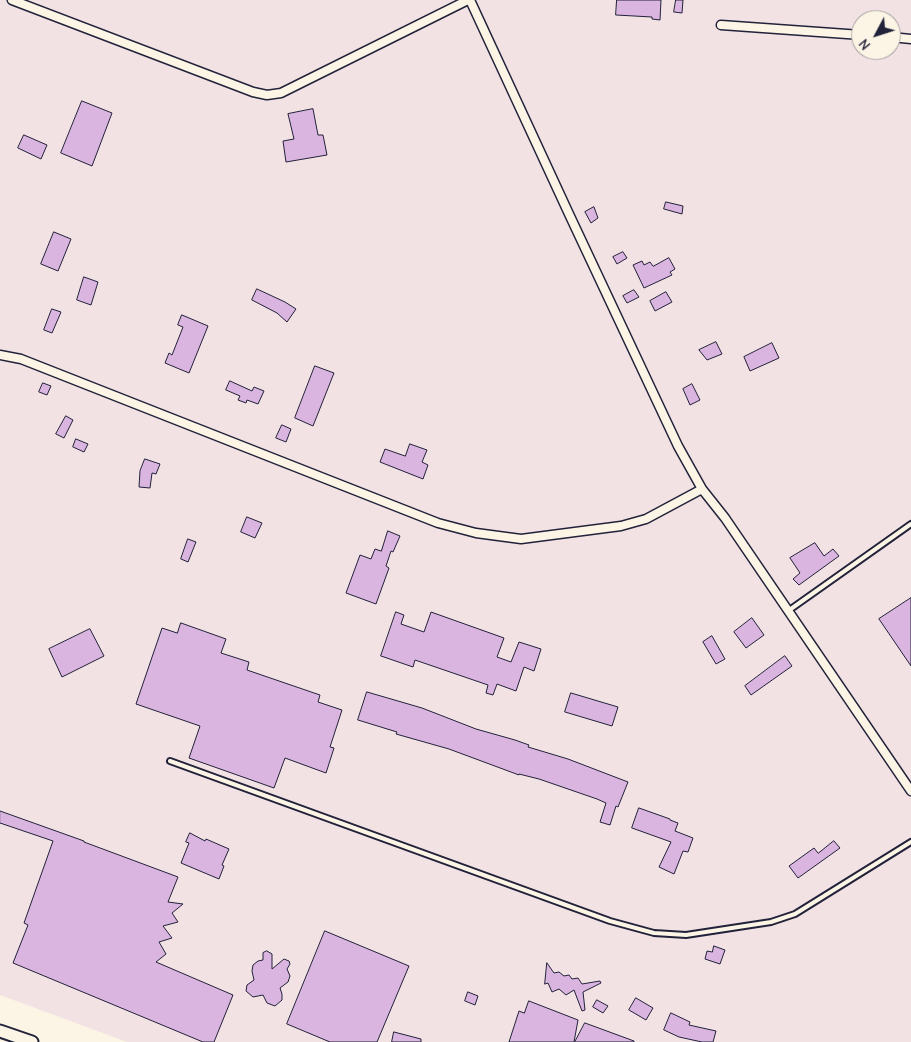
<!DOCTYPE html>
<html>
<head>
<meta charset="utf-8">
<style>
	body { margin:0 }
	#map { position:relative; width:911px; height:1042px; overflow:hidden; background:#fcf5e5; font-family:"Comic Neue",sans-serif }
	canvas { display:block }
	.north { position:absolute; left:851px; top:10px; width:50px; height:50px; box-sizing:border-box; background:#fcf5e5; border:1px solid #a5a1a1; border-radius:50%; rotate:230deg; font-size:14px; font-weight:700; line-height:20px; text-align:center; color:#22223b }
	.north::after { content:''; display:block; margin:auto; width:18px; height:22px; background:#22223b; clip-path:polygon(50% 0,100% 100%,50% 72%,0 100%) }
</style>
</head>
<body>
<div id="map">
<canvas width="911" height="1042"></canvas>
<div class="north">N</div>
</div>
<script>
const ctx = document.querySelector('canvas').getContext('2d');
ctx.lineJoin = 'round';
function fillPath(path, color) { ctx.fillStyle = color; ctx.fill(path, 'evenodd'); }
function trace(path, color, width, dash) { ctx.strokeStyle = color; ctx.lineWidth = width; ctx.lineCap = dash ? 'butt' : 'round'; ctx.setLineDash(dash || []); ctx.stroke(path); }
const built = new Path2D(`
	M0 0H911V1042H127L0 995ZM861 20H891V50H861Z`);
const building = new Path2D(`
	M617 0H661L660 20 652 19V17L616 15Z
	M676 0H683L682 13 674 12Z
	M82 101 112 113 92 166 61 153Z
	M313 109 318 135H323L327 155 286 162 283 141 294 139 288 114Z
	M24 135 47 145 41 159 18 148Z
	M666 202 683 206 682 214 664 209Z
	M594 207 598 218 591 223 585 212Z
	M54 232 71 239 58 271 41 264Z
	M623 252 627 258 617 264 613 257Z
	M669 258 675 269 670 272 672 275 644 288 633 265 642 261 644 265 650 262 653 266Z
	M84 277 98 282 91 305 77 300Z
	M257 289 285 302 296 309 287 322 277 313 252 300Z
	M634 290 639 297 627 303 623 296Z
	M666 292 672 302 655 311 650 301Z
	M52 309 61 312 52 333 44 330Z
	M182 315 208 326 189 373 165 363 169 353 172 355 183 327 178 325Z
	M716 342 722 354 707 360 699 350Z
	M772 343 779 358 750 371 744 357Z
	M315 366 334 373 313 426 295 418Z
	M230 381 252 391 254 387 264 391 258 404 247 400 246 403 238 400 240 396 226 390Z
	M43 383 51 386 47 395 39 392Z
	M692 384 700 400 690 405 683 389Z
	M66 416 73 420 64 438 56 434Z
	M282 425 291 429 286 442 276 438Z
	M76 439 88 444 84 452 73 447Z
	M410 444 427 450 422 462 428 465 423 479 380 462 385 449 405 456Z
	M145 459 160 464 156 474 152 473 150 488 139 487 140 471Z
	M247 517 262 523 255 538 241 532Z
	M388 531 400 536 393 552 391 551 386 566 389 568 376 604 346 593 360 555 371 559 375 549 381 551Z
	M188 539 196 542 188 562 181 559Z
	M815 543 824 556 833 549 839 556 799 585 793 579 800 573 790 558Z
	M911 598V666L879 619Z
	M396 612 404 615 401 624 424 632 431 612 504 638 497 657 511 662 519 642 541 649 534 671 524 667 516 691 497 684 493 695 486 693 488 685 415 660 413 667 381 656Z
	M752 618 764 635 746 648 734 632Z
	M181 623 226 639 221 653 249 662 247 670 320 695 318 702 342 710 330 747 334 748 326 773 285 758 274 788 189 758 200 726 136 704 162 628 177 633Z
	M90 629 104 656 62 677 49 649Z
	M712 636 725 659 716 664 703 642Z
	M785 656 792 666 751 695 745 686Z
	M367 692 422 708 476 729 515 740 529 745 528 747 568 759 628 782 618 807 616 806 610 825 600 822 606 803 597 799 539 779 519 774V775L449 749 396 734 397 732 358 720Z
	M571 693 618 707 612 726 565 712Z
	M639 808 670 819V820L678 823 675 831 693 838 688 852 683 851 674 874 659 867 671 842 632 828Z
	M0 811 84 841V842L178 877 168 902 183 904 172 913 178 922 163 926 172 938 159 942 166 954 156 962 233 995 214 1042H203L13 963 28 925 24 923 53 841 0 823Z
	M190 833 205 841 206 839 229 849 222 865 224 866 219 879 181 863 189 843 186 842Z
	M834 841 840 848 798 878 789 866 814 848 818 853Z
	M325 931 409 966 377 1042H330L287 1024Z
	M714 946 725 950 720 964 705 959 707 951 712 952Z
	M267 951 272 954V969L284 959 289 961 290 964 287 969 290 976 288 982 280 988 282 994V1000L275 1006 267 1003 263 995 253 997 246 991 247 985 254 980 252 971 253 965 258 961 263 960V953Z
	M547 963 554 973 559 972 564 976 569 975 572 979 578 978 582 984 600 981 601 983 583 992 585 1010 582 1011 574 990 566 995 559 989 552 992 548 983 545 984Z
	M468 992 478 996 475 1005 465 1001Z
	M636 998 653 1008 646 1020 629 1010Z
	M597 1000 608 1006 603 1013 593 1007Z
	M529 1001 578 1020 574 1042H509L519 1011 524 1013Z
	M671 1013 690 1022 689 1025 716 1031 713 1042H702L679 1037 664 1030Z
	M585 1023 634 1041V1042H575Z
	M394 1032 421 1039V1042H392Z`);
const service = new Path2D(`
	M788 611 911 524
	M170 761 610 921 654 933 686 935 771 922 795 914 911 842`);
const minor = new Path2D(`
	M12 0 253 92 267 95 281 93 468 0
	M470 0 569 214 678 446 702 489 725 518 911 791
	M721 25 861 35
	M891 37 911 39
	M0 355 21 359 438 523 476 533 521 539 621 526 646 519 702 489`);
const secondary = new Path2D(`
	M0 1031 32 1042`);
fillPath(built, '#f2e2e3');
fillPath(building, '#dab5df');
trace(building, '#22223b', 1);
trace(service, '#22223b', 8);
trace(minor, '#22223b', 11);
trace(secondary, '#22223b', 15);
trace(service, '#fcf5e5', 4);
trace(minor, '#fcf5e5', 8);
trace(secondary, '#fcf5e5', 11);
</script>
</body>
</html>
